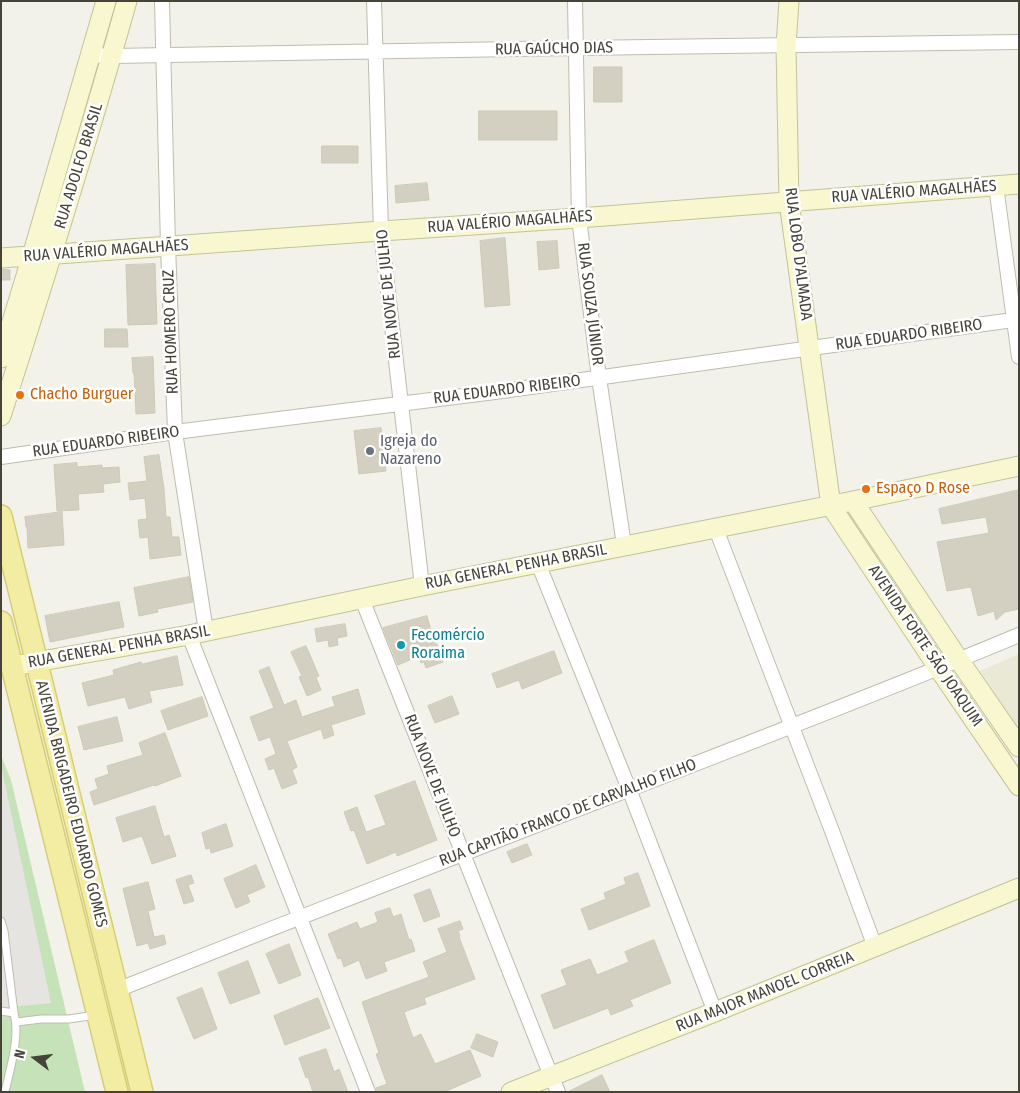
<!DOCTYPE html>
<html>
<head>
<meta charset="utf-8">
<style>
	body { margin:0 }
	#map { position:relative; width:1020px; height:1093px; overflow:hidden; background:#f3f2ea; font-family:"Fira Sans Condensed",sans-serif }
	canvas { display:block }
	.frame { position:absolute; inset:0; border:2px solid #464439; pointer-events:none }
	.north { position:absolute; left:10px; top:1033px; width:50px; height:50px; -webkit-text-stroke:4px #fff; paint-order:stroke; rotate:285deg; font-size:14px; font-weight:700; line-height:20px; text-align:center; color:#464439 }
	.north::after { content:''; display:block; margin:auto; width:18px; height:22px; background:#464439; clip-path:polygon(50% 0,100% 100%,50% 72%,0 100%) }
</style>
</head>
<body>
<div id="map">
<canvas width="1020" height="1093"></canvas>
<div class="frame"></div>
<div class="north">N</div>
</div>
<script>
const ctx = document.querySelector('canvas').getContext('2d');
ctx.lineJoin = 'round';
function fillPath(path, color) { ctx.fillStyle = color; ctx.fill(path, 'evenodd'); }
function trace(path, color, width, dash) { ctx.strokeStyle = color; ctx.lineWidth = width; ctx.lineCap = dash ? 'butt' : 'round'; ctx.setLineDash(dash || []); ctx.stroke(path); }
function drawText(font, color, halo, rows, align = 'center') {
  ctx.font = font + ' "Fira Sans Condensed",sans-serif'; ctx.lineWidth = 5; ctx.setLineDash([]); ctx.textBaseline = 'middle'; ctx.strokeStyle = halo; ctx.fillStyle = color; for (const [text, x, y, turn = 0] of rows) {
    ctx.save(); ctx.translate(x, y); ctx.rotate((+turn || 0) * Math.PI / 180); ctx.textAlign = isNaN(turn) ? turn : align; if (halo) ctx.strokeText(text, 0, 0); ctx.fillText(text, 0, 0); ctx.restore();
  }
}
const education = new Path2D(`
	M1019 654V730L980 671Z`);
const green = new Path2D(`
	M1 755 11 780 85 1092H1Z`);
const parking = new Path2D(`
	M1 765 51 1003 1 1008Z`);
const building = new Path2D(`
	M594 67H622V102H594Z
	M479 111H557V140H479Z
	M322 146H358V163H322Z
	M427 183 429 200 396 203 395 186Z
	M505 238 510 305 485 307 480 241Z
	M557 241 559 268 539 270 537 242Z
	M155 264 157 324 128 325 126 265Z
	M1 269 10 270V280H1Z
	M105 329H127L128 347H105Z
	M153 357 155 413 136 414 134 373H133L132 358Z
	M381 428 386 471 359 474 354 431Z
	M159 455 164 489 166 517H170L172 537H179L181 555 150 559 148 537 140 538 138 520 147 519 145 498 130 500 128 483 147 481 144 457Z
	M77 463V467L102 465V468L119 467 120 482 103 484 104 492 78 494 79 510 57 511 54 465Z
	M1019 490V609L1005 612 996 620 994 611 978 616 971 587 947 591 937 542 989 533 986 517 942 524 939 509Z
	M62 512 64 545 28 548 27 527H26L25 517Z
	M189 577 193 602 157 609 158 612 139 616 134 588Z
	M119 602 124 627 50 642 45 616Z
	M427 616 435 644H437L443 662 426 668 424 662 421 663 419 656 398 665 383 628Z
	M345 624 347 636 337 638 338 645 329 647 328 640 317 642 315 629Z
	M306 646 319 676 316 677 321 690 307 696 299 677 302 676 291 652Z
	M554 651 562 673 522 689 519 680 497 688 492 674Z
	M177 656 183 685 149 691 152 702 129 709 125 697 88 706 82 683 114 675 113 670 141 662 142 664Z
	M269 667 284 705 296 700 302 717 335 706 332 697 358 689 365 714 331 725 334 735 324 739 321 729 287 741 297 767 292 770 297 783 282 789 274 768 269 770 265 759 276 754 270 737 259 741 250 717 274 708 259 671Z
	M452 696 459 714 435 723 428 706Z
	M202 697 208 716 168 730 161 711Z
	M117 717 123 741 84 750 78 727Z
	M165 733 181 776 155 786 154 785 94 805 90 792 98 789 95 779 109 774 107 766 143 755 139 743Z
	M415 781 437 840 397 856 396 852 367 864 354 830 351 831 344 812 357 807 366 832 386 825 375 796Z
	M155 806 164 837 169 835 176 856 152 864 142 836 123 842 116 818Z
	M226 824 233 846 211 853 210 848 206 849 202 833Z
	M527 844 532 855 512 863 507 852Z
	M256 865 265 887 247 895 250 902 236 908 224 879Z
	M638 873 650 906 589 930 581 909 606 899 604 893 626 884 624 878Z
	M191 875 194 883 188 885 194 901 184 904 176 880Z
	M148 882 155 909 148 911 154 937 164 935 166 944 150 949 148 943 137 946 123 889Z
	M430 889 440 916 424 922 414 895Z
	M390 908 393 917 401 914 409 940 411 939 415 951 384 962 387 971 366 979 359 960 344 967 341 958 338 959 328 934 357 922 360 929 378 922 375 913Z
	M460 921 463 929 458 931 460 936 459 937 475 979 424 998 426 1004 404 1012 413 1038 421 1034 435 1064 470 1050 481 1076 444 1092H377L376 1088 387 1084 376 1054 379 1053 362 1002 429 977 423 962 447 952 438 929Z
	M654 940 671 983 630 1000 633 1006 611 1015 608 1008 554 1029 541 995 567 985 561 970 590 959 597 975 629 962 625 952Z
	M289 944 301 975 279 984 266 954Z
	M248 961 260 993 230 1004 218 973Z
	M202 988 217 1029 194 1039 177 998Z
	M318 998 330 1028 285 1045 274 1016Z
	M477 1034 498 1042 493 1057 471 1048Z
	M326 1049 334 1072 339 1069 348 1092H313L308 1077 306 1078 299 1058Z
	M602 1075 610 1092H568Z`);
const lane = new Path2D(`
	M1 921 4 931 14 1013C20 1036 11 1065 6 1088L4 1092
	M1 1011 14 1013
	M17 1022 41 1019H69L96 1015`);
const street = new Path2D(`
	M162 1 168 246 175 432 206 631
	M374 1 381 231 422 586
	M575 1 579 218 599 378 624 545
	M90 55 112 56C414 50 717 46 1019 42
	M996 186 1019 357
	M1 457 175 432 495 392 1013 320
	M716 529 832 831 875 947
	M538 563 629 789 715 1012
	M362 599 551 1076 558 1092
	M189 635 368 1092
	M117 990C260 933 404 876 547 821 705 760 863 700 1019 635`);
const secondary = new Path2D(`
	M789 1 786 46 789 202 831 506 939 669 1019 786
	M1 258 381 231 579 218 1019 184
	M1 358 32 256 106 1
	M1 416C45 278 88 140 127 1
	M853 501 959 660 1019 747
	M13 666 189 635 422 586 853 501 1019 466
	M511 1092 715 1012 1019 888`);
const primary = new Path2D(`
	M1 516 142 1092
	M1 622 117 1092`);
const markers = [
	[20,395,5,"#e8710a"],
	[370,451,5,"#6b7280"],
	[866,489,5,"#e8710a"],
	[401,645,5,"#0f9aa8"]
];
const streetNames = [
	["RUA GAÚCHO DIAS",554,49,-1],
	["RUA ADOLFO BRASIL",79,166,-73],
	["RUA VALÉRIO MAGALHÃES",914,192,-4],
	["RUA VALÉRIO MAGALHÃES",510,222,-4],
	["RUA VALÉRIO MAGALHÃES",106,251,-4],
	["RUA LOBO D'ALMADA",798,254,83],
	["RUA NOVE DE JULHO",389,294,-96],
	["RUA SOUZA JÚNIOR",590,304,83],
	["RUA HOMERO CRUZ",171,332,-92],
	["RUA EDUARDO RIBEIRO",909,335,-8],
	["RUA EDUARDO RIBEIRO",507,390,-7],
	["RUA EDUARDO RIBEIRO",106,442,-8],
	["RUA GENERAL PENHA BRASIL",516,567,-11],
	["AVENIDA FORTE SÃO JOAQUIM",925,646,56],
	["RUA GENERAL PENHA BRASIL",119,647,-10],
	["RUA NOVE DE JULHO",432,776,69],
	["AVENIDA BRIGADEIRO EDUARDO GOMES",71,804,76],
	["RUA CAPITÃO FRANCO DE CARVALHO FILHO",568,813,-21],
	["RUA MAJOR MANOEL CORREIA",765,992,-22]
];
const foodNames = [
	["Chacho Burguer",30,395],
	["Espaço D Rose",876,489]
];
const worshipNames = [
	["Igreja do",380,442],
	["Nazareno",380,460]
];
const cultureNames = [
	["Fecomércio",411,636],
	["Roraima",411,654]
];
fillPath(education, '#eae9d6');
fillPath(green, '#c6e2b8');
fillPath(parking, '#e5e4e1');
fillPath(building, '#d3d0c1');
trace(building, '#cdc9b5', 1);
trace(lane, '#bebcae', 9);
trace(street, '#bebcae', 16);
trace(secondary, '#c4c298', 21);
trace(primary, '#d6ce75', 24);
trace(lane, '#fff', 7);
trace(street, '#fff', 14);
trace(secondary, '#f9f7cf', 19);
trace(primary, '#f3eda4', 21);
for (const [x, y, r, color] of markers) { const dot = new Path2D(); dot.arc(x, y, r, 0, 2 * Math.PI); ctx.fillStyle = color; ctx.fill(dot); trace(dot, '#fff', 2); }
drawText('16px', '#464439', '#fff', streetNames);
drawText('16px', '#c56008', '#fff', foodNames, 'left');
drawText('16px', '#5b616d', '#fff', worshipNames, 'left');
drawText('16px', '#0d838f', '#fff', cultureNames, 'left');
</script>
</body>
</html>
